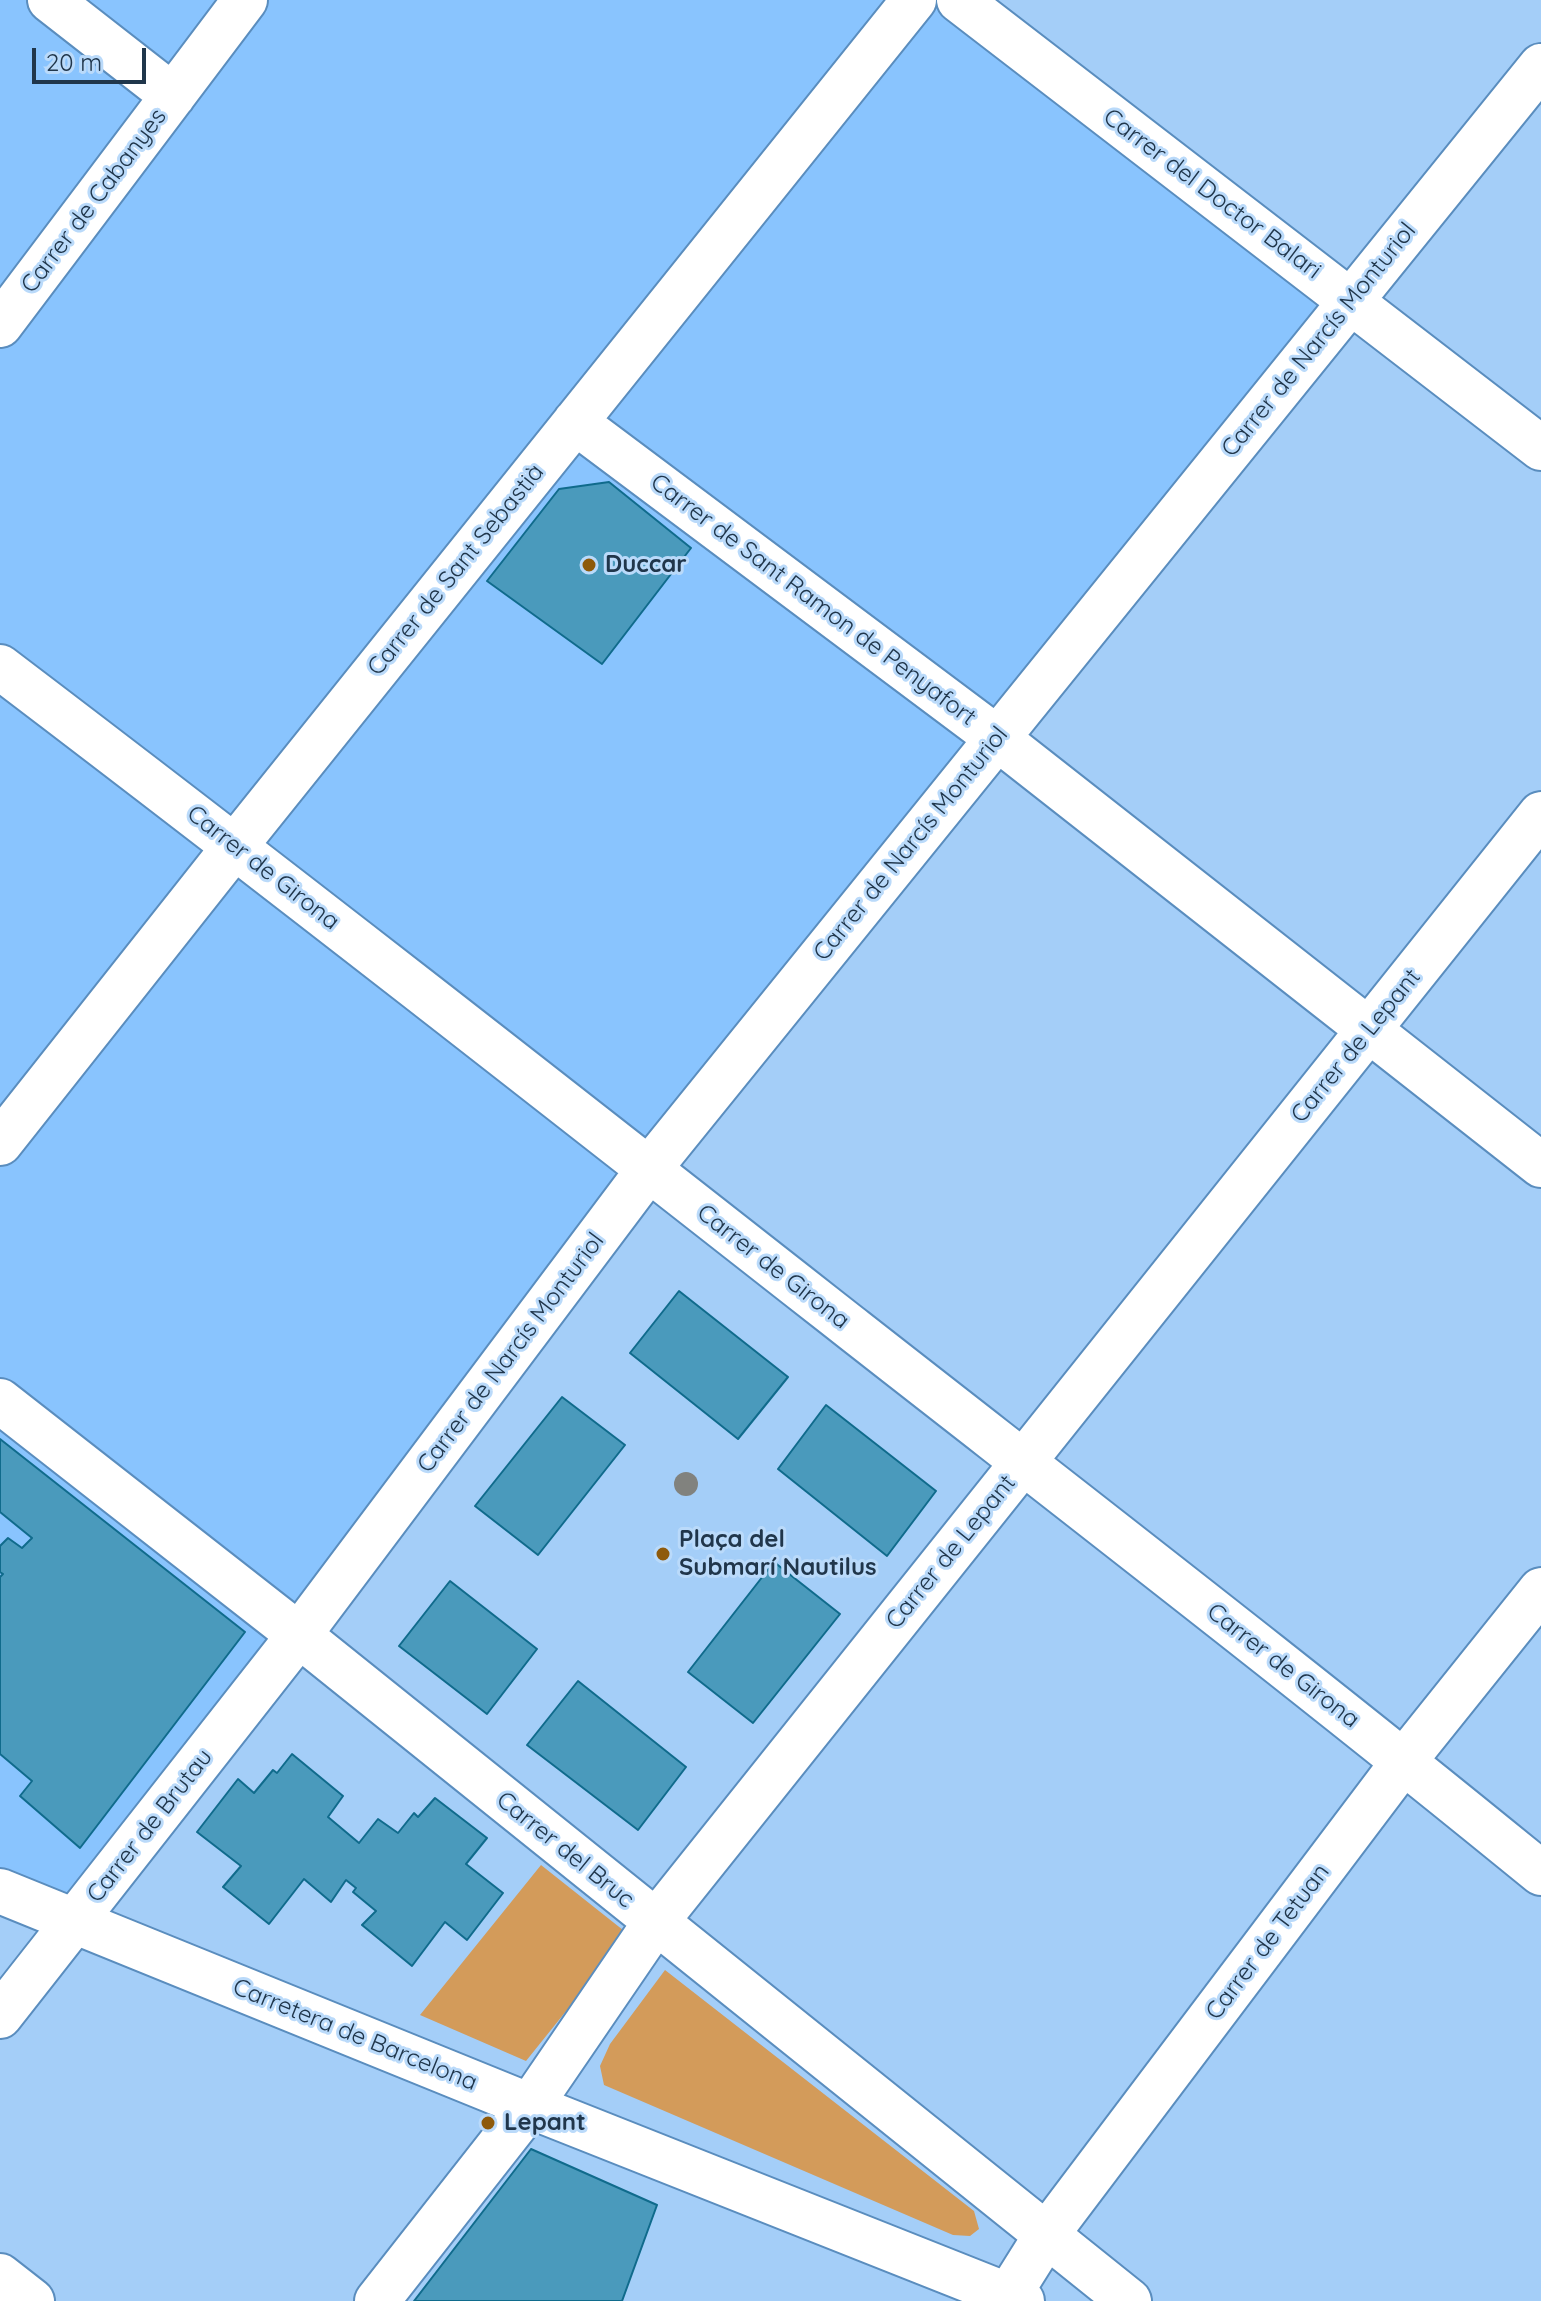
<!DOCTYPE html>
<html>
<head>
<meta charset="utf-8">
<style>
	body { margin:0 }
	#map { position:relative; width:1541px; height:2301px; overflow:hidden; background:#a4cef8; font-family:Quicksand,sans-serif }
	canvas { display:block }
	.scale { position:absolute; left:32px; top:48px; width:114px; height:36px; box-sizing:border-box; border:4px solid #20364b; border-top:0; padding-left:10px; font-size:24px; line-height:28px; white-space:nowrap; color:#20364b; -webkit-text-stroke:6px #badafa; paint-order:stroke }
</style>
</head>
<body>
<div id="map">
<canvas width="1541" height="2301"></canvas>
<div class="scale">20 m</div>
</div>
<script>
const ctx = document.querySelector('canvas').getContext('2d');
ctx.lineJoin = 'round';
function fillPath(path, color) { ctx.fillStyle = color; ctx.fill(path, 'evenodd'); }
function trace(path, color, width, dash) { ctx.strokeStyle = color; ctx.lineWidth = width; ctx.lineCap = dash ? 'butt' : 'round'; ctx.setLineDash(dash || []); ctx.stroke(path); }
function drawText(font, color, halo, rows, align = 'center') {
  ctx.font = font + ' Quicksand,sans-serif'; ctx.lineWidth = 6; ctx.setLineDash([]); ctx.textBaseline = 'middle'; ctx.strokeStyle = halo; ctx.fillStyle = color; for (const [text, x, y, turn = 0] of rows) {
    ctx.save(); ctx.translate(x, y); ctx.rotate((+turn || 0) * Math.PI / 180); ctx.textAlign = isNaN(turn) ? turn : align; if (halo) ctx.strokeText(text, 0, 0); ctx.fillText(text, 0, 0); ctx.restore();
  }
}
const built = new Path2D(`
	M0 0H959L1352 300 299 1635 67 1894 0 1872Z`);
const green = new Path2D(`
	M541 1865 628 1934 526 2061 420 2015Z
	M665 1970 974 2211 979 2229 970 2236 953 2235 604 2085 600 2066 610 2044Z`);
const building = new Path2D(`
	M609 482 691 548 602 664 487 581 559 489Z
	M679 1291 788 1377 738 1439 630 1353Z
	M562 1397 625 1445 538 1555 475 1506Z
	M826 1405 936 1491 887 1556 778 1469Z
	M0 1439 245 1632 80 1848 20 1796 32 1781 0 1754V1577L3 1574 0 1572V1546L8 1538 22 1548 32 1538 0 1512Z
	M774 1562 840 1614 753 1723 688 1672Z
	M450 1581 537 1649 487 1714 399 1646Z
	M578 1681 686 1767 638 1830 527 1745Z
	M292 1754 343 1796 328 1817 359 1843 378 1819 398 1833 414 1813 418 1817 435 1798 487 1838 466 1864 503 1893 467 1940 445 1922 412 1966 362 1925 376 1911 353 1892 356 1888 346 1880 331 1902 304 1879 269 1924 223 1887 241 1866 197 1832 238 1779 254 1793 273 1770 277 1773Z
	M531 2149 657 2205 622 2301H414Z`);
const street = new Path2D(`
	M50 0 173 96
	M959 0 1541 448
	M0 325 245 0
	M575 422 997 738 1541 1165
	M0 667C287 885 571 1108 854 1330 1084 1510 1315 1688 1541 1873
	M0 1143 235 846 914 0
	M0 1401 299 1635 1129 2301
	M0 2016 299 1635 649 1169 1541 66
	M0 2276 32 2301
	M377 2301 530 2106 655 1923 1541 814
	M1005 2301 1047 2234 1404 1761 1541 1590`);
const primary = new Path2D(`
	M0 1891 530 2106 1022 2301`);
const trees = [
	[686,1484]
];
const markers = [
	[589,565,8,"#8e5a0b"],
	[663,1554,8,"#8e5a0b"],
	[488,2123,8,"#8e5a0b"]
];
const streetNames = [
	["Carrer del Doctor Balari",1212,194,37],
	["Carrer de Cabanyes",94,201,-53],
	["Carrer de Narcís Monturiol",1319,340,-51],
	["Carrer de Sant Sebastià",456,570,-51],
	["Carrer de Sant Ramon de Penyafort",813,600,37],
	["Carrer de Narcís Monturiol",911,844,-51],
	["Carrer de Girona",263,868,38],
	["Carrer de Lepant",1356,1046,-51],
	["Carrer de Girona",773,1267,38],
	["Carrer de Narcís Monturiol",511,1353,-53],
	["Carrer de Lepant",951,1552,-51],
	["Carrer de Girona",1283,1666,38],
	["Carrer de Brutau",150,1826,-52],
	["Carrer del Bruc",565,1850,39],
	["Carrer de Tetuan",1268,1942,-53],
	["Carretera de Barcelona",355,2035,22]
];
const poiNames = [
	["Duccar",605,565],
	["Plaça del",679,1540],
	["Submarí Nautilus",679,1568],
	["Lepant",504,2123]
];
fillPath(built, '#89c4fe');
fillPath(green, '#d39b5a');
fillPath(building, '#4a9abc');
trace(building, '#106b8c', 2);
trace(street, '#5a8dbe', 48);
trace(primary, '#5a8dbe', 48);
trace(street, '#fff', 44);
trace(primary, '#fff', 44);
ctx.fillStyle = '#81827e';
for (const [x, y] of trees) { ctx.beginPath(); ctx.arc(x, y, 12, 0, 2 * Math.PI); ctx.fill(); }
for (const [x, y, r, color] of markers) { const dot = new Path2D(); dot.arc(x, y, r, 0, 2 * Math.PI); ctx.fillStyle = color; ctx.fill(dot); trace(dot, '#badafa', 3); }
drawText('24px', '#20364b', '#badafa', streetNames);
drawText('bold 24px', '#20364b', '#badafa', poiNames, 'left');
</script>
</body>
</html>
